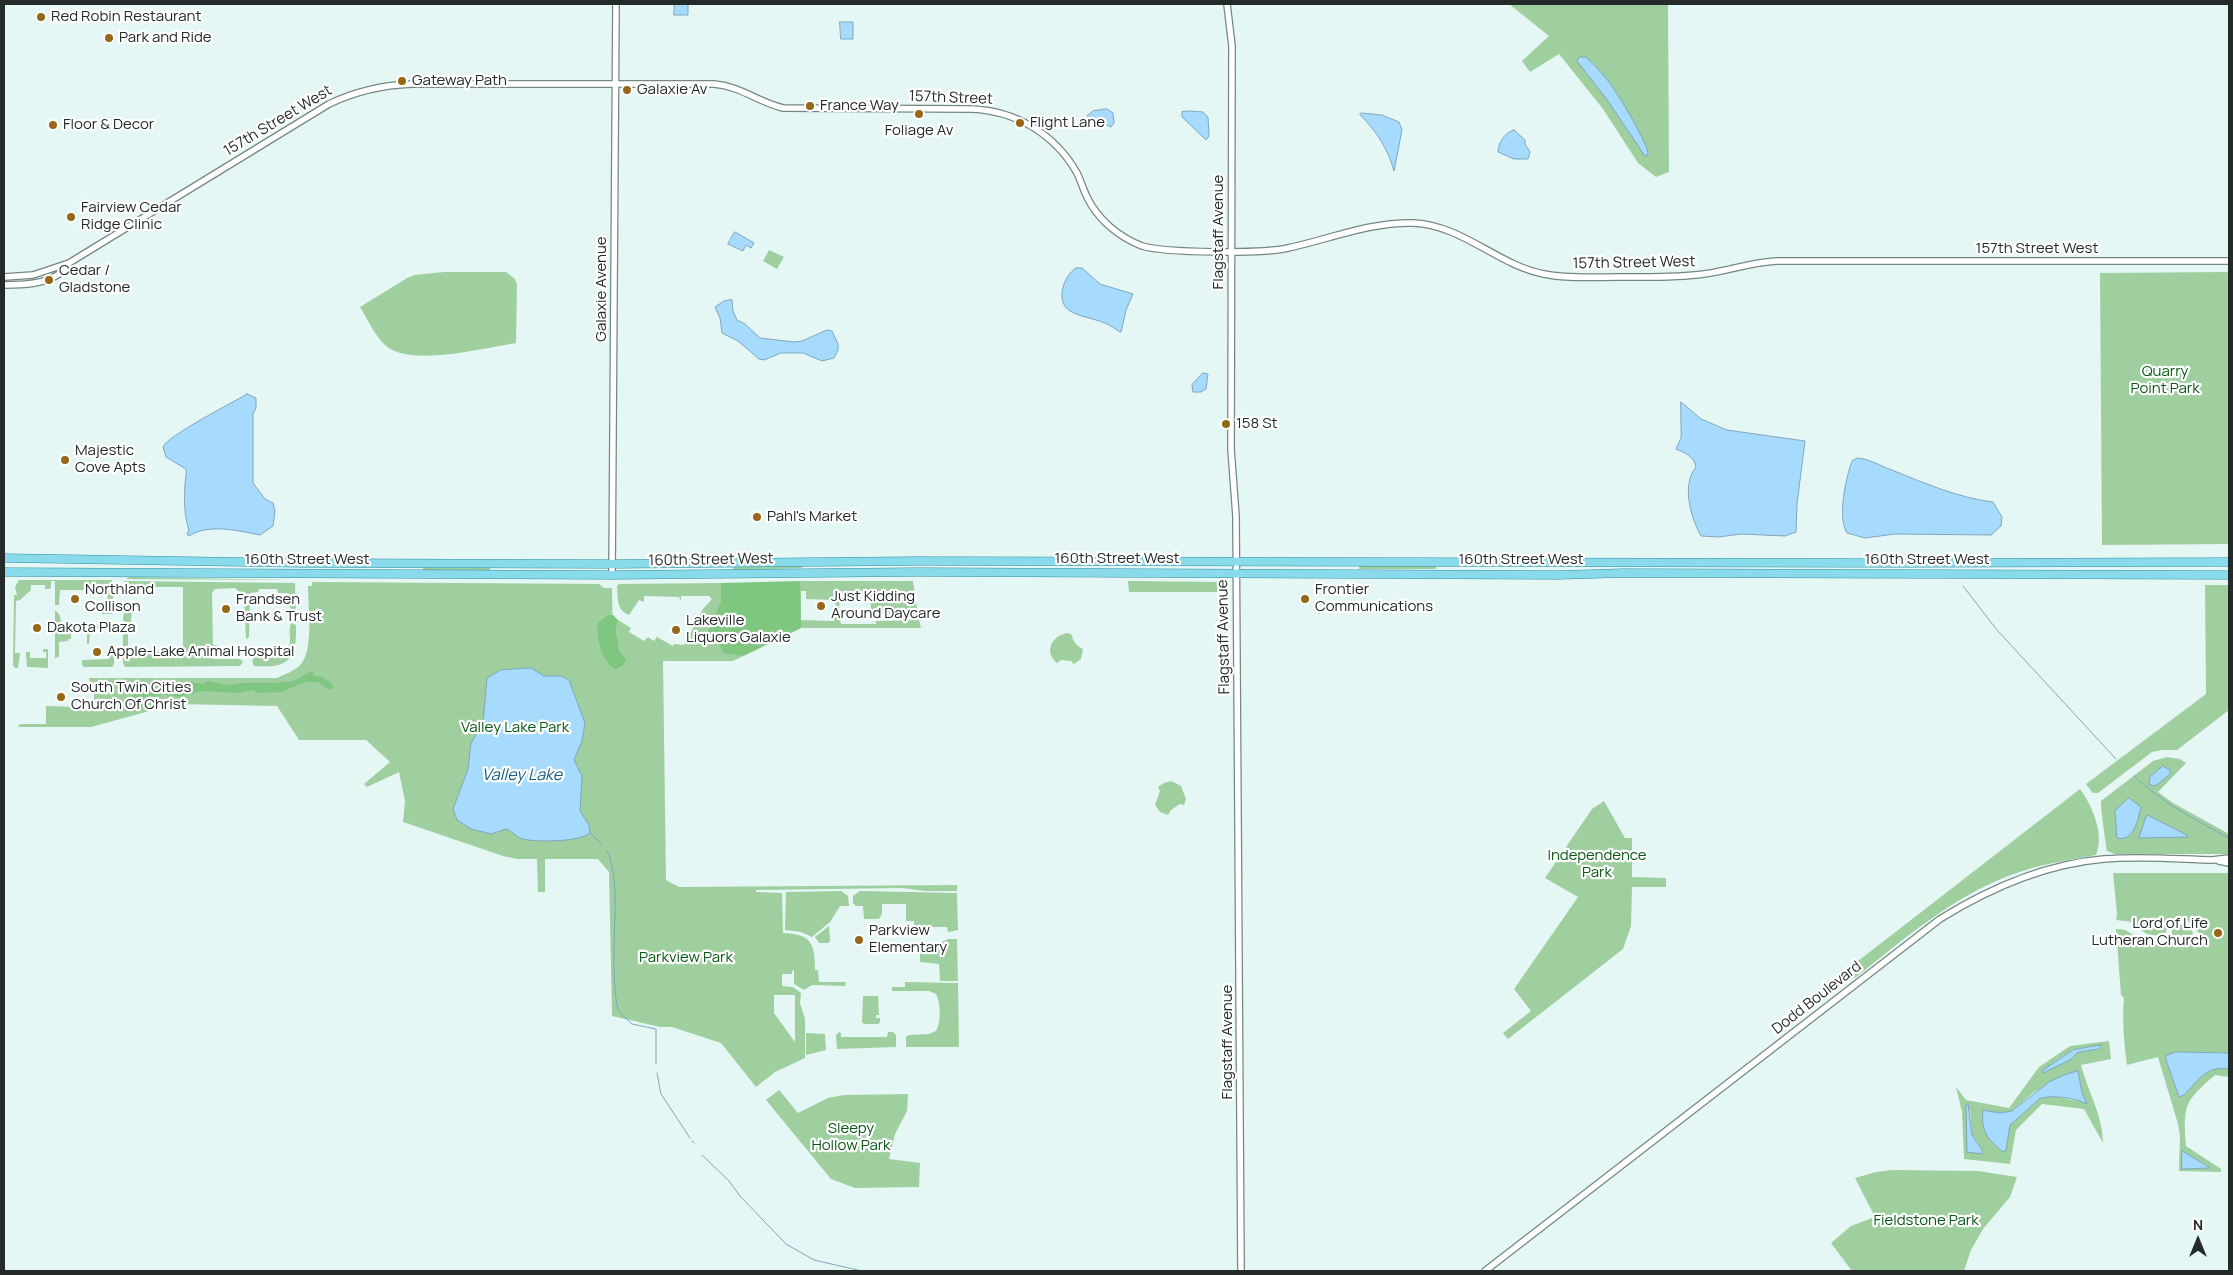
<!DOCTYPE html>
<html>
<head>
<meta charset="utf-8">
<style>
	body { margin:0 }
	#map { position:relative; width:2233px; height:1275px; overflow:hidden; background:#e4f7f5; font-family:Manrope,sans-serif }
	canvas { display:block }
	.frame { position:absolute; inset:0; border:5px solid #232a29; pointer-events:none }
	.north { position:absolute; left:2173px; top:1215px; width:50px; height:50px; -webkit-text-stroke:4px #fff; paint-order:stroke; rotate:0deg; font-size:14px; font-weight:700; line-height:20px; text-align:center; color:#232a29 }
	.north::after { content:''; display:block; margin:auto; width:18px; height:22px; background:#232a29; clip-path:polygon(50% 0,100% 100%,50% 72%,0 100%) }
</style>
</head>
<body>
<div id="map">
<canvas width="2233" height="1275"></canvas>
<div class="frame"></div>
<div class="north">N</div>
</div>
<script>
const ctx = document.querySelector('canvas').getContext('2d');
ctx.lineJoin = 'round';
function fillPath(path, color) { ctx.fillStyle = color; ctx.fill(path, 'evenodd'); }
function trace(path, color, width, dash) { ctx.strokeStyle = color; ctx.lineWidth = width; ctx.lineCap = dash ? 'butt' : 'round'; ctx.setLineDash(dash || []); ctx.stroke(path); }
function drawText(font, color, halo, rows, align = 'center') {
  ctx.font = font + ' Manrope,sans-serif'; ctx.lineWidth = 4.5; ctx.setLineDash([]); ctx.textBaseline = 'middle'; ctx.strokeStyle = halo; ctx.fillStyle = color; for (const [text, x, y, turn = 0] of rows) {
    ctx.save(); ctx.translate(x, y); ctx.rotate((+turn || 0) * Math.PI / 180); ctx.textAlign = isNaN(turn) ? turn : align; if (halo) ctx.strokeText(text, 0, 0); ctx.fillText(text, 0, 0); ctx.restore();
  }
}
const green = new Path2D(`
	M1509 4H1668L1669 172 1656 177 1638 163 1603 109 1559 54 1530 72 1522 61 1549 36Z
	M769 250 784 257 777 269 763 261Z
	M444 272H506L515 279 517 285 516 343C484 348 411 367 386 346 375 336 368 320 360 307L407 278 415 275Z
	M2229 272V544L2102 545 2100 273Z
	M801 565 802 568 733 570V566Z
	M1359 565H1436V569H1359Z
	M423 566 490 567V571L423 570Z
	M129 577 292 580 126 579Z
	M19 580H112L114 612 112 614H102V611H107L108 585 94 584 83 590H60L59 605H55V581H51V586L50 589H45V585H31V590L20 600 16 601 15 653H20L18 668H15L13 665 14 595H17L15 587Z
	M124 581 295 583 296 613 290 614V595L288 593H278L277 589H259L258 592 250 593 249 637 246 639 244 596 235 588 215 589 212 593 213 645 220 646V648L214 649 213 659H240L243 662 240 666 125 667 123 663V632L126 630 128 632V652L183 651V587H132V591H128V595L125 597 123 593Z
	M800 581H913L918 615 875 614 871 610 870 594H840L839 611 836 613 835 600 806 599V591H801V620L834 621 835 616 839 617 841 624H876V621L919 620 921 628H801L733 661H663L666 880 679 887 957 885V891H925L902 888 756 890V892L782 893 783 933C811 934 815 943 815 970H818L819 982H845L846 984 845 986 812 985 804 990 794 984V970L792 971V974H782V986L793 987 801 993 800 1003 805 1019V1058L775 1072 756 1087 721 1043 672 1027H660L612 1016 609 872 598 859H545V892H538L537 859H517L503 856 403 822 405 801 399 772 367 787 364 784 390 762 366 740H299L277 706 175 704 91 727H18L20 724H46V706L77 707 83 703 94 704V684L90 683 89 678H277C285 674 295 671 301 664 314 648 308 607 308 586H312V582L599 584 604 588H612L613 651H618L616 630 618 620 631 628 629 632 644 641 648 637 654 641 657 637 673 646 674 644 684 645 703 609 712 599 709 596H681V601L679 597 644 596V602L639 600 629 615C616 610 618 599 617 586L619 584 721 583V588L800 587ZM774 995H795V1042L774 1013Z
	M1128 581 1221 582 1226 585 1227 592H1129Z
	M2205 585H2229V710L2177 750H2162L2152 752 2098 793H2093L2086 784 2206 694Z
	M125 604H132L131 622H125L123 620Z
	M55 610 59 614 62 624H104L105 621 112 620 114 631 110 633V629H90L89 644H87V628L71 629V639H68V641L59 642V657L55 658Z
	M291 623 296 625C297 658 290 669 254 666L252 661 256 655C272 653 290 662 290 639 290 633 289 628 291 623Z
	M1068 633 1072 635C1072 641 1078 647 1083 649L1081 659 1074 664 1071 661 1061 660 1057 663C1043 652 1052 635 1068 633Z
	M43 649H48V668L27 667 26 652H30V658H46V652H43Z
	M114 651V664L112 667H84L82 665V660L109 659 108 652Z
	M2167 757 2180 759 2186 763 2158 792 2173 803 2229 834V854H2115L2107 851C2106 846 2100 804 2101 801L2153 761Z
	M1171 781 1181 786 1186 799 1184 805 1180 804 1171 810 1168 815 1160 812 1155 805 1160 791 1158 787 1164 783Z
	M2080 789C2092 805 2105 835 2096 855 2067 860 2038 865 2011 875 1952 897 1904 939 1855 978L1848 979 1840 975Z
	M1604 801 1625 838H1632V877L1666 878V887H1632L1631 926 1623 949 1508 1039 1503 1033 1531 1011 1514 989 1578 897 1545 878 1592 809Z
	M2113 873H2229V1053L2176 1052 2166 1056 2184 1095C2199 1080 2206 1065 2229 1069V1077L2215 1075C2184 1102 2183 1105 2186 1146L2221 1169V1172L2179 1171 2180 1136 2178 1124 2158 1057 2127 1065C2124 1043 2122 1020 2124 998L2121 995 2116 929C2131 928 2136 941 2150 942L2152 945H2156L2158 942H2165L2167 945H2171L2173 942H2180L2182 945 2194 942 2196 945H2201V935L2186 919C2168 920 2170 921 2165 935 2145 936 2147 935 2133 922L2116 920 2117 914ZM2182 1151 2209 1167 2182 1169Z
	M841 891 848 896 849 906H840L830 922 812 937 801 932 785 930 786 892Z
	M860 891 957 893 958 930 948 932 947 927H914V921H906V904H882V914L879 919H864L863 906H856L853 903V896Z
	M2183 925 2193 932 2192 936H2172V930L2174 926Z
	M829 926 830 941 828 943H819L815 937Z
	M957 939 958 981H940L939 964 920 962V946H930V950L944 947 942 942 948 939Z
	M905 982 958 983 959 1047H906V1037L909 1035 929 1034 936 1031C941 1022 941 1003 936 994L929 991H892V987H905Z
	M863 996H878L879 1015H876V1018H880V1022L878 1024H864L862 1022Z
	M839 1032 841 1033V1037H887L888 1032H893L896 1035V1047L837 1049 836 1035Z
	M806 1033 825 1034 826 1050 806 1055Z
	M2109 1041 2111 1059 2081 1065C2088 1091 2103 1117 2103 1143L2084 1109 2042 1104 2016 1130 2010 1164 1964 1159 1962 1112 1956 1087 1966 1100 2009 1108 2039 1067 2070 1046ZM2101 1045 2099 1049 2078 1052 2070 1060H2057L2073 1050ZM2068 1074 2079 1076 2083 1102 2052 1096 2039 1099 2010 1125 2006 1150 1983 1110 2000 1113 2012 1111 2034 1092ZM1970 1110 1972 1135 1982 1150 1967 1152 1968 1112Z
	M779 1090 798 1113 828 1098 844 1095 908 1094 907 1111 895 1134 889 1159 920 1163 919 1187 855 1188 831 1179 766 1100Z
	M1892 1170 1978 1171 2017 1177 2010 1197 1983 1229 1971 1250 1964 1271H1852L1831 1243 1851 1226 1875 1217 1855 1178 1876 1172Z`);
const forest = new Path2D(`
	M800 581 801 628 743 656 723 653 719 644H715L706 636 721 602V583Z
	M608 615H613L618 620 616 630 619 651 626 659 622 666 616 669C603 665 595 636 598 623Z
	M311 671 314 673 313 676 323 677 334 686 332 689H328L318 682H305L281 692 258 693 252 690 237 693 202 691 179 697 162 694 156 698 151 695 144 698 143 706 140 708 131 701 133 692 146 688 157 689 159 687 191 682 203 684 208 681 228 685 242 683H276L294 681Z`);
const water = new Path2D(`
	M675 4H688V15H674Z
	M840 22H853V39H841Z
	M1580 57H1586C1592 63 1599 70 1605 77 1614 87 1649 144 1648 155L1645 156 1608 101 1577 61Z
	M1107 109 1113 113 1114 123 1111 127 1087 116 1093 111Z
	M1190 111 1203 112 1208 117 1209 136 1206 140 1182 117V112Z
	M1361 113 1382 115 1399 122 1402 130 1394 171C1388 149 1376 130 1360 115Z
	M1514 130 1525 140V144L1530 152 1528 159H1514L1498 152C1498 143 1505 132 1514 130Z
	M735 232 754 243 751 248 746 245 743 251 728 244Z
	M1076 268H1082L1100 284 1133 294 1126 310 1121 332C1117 331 1115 328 1111 326 1099 319 1082 318 1070 311 1055 302 1063 276 1076 268Z
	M732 300 733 311 737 320 745 324 760 338 794 342 802 341 827 330 832 331 838 344V350L834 358 822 361 803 353H781L764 360 759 359 738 341 722 333 720 318 715 307 724 301Z
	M1203 373 1208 374 1206 389 1201 392H1193L1192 385Z
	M247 394 256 398V408L253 414V483L265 499 273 503 275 511 273 526 260 535C239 531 209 523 189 536L187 534 189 530C184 515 184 500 185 485 185 478 187 475 186 469L166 457 163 447C167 436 232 403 247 394Z
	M1681 402 1701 419 1727 430 1805 441 1797 504 1796 532 1785 536 1741 534 1719 537 1701 536C1691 518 1681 485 1696 467 1694 456 1685 453 1676 449L1681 438Z
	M1858 458C1870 459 1880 466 1892 470 1924 483 1959 498 1993 502L2002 517 2001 526 1991 535 1895 534 1865 538 1847 533C1837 518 1846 477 1852 461Z
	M531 668 544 676H561L569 680 585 723 582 741 574 760 582 776 580 811 589 825 590 833C581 842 531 843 520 838 514 835 512 831 506 829L491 834 471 829 457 820 453 809 468 769 471 743 483 723 487 678 501 670Z
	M2163 766 2170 770V774L2157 785 2153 786 2149 784 2150 777Z
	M2129 798 2141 807C2138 820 2134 842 2117 838L2115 811Z
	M2147 815 2187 835 2188 837 2139 838Z
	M2101 1045 2099 1049 2078 1052 2070 1060 2043 1073V1070L2073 1050Z
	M2176 1052 2229 1053V1069C2206 1065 2199 1080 2184 1095L2179 1097 2166 1060V1056Z
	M2078 1071 2082 1093 2087 1104C2076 1098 2050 1094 2039 1099L2010 1125 2006 1150 2003 1152C1987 1139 1981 1131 1983 1110L2000 1113 2012 1111 2049 1082 2064 1075Z
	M1968 1104 1972 1135 1982 1150V1154L1967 1152 1966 1105Z
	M2182 1151 2209 1167V1168L2182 1169Z`);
const stream = new Path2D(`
	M1963 586 1997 630 2116 759
	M2134 776C2164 804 2194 819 2229 838
	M590 833 602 844
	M607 851C616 870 615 893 615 915 614 946 612 980 618 1011L632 1024 656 1029V1064
	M657 1073 661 1094 690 1138
	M692 1141 694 1143
	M702 1155 729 1181 740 1196 786 1244 814 1260 862 1271`);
const minor = new Path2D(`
	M1227 4 1232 46 1231 449 1236 516 1241 1271
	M4 277 33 275 69 263 329 104C356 91 383 85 412 84H714C740 86 758 102 783 108L972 109C1016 111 1055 134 1077 173 1081 181 1083 189 1087 197 1098 220 1119 237 1142 246 1166 253 1263 254 1288 248 1330 239 1370 222 1413 223 1463 225 1497 265 1544 274 1569 279 1595 277 1619 277 1647 277 1676 278 1704 274 1729 271 1751 262 1777 261H2229
	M4 285C26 285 57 284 69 263
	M612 575 616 4
	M2219 861 2229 863
	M1485 1271 1940 919C1990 888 2044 864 2104 859 2140 856 2176 859 2212 860L2229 858`);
const major = new Path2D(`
	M4 558 302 563 613 564 916 561 1898 563 2229 562
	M4 572 612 575 916 572 1559 575 1624 573 2229 575`);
const markers = [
	[41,17,5,"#956716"],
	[109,38,5,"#956716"],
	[402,81,5,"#956716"],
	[627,90,5,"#956716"],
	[810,106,5,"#956716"],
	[919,114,5,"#956716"],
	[1020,123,5,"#956716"],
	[53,125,5,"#956716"],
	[71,217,5,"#956716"],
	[49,280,5,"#956716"],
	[1226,424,5,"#956716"],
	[65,460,5,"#956716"],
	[757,517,5,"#956716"],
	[75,599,5,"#956716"],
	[1305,599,5,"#956716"],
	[821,606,5,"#956716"],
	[226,609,5,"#956716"],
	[37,628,5,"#956716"],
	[676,630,5,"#956716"],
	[97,652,5,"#956716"],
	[61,697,5,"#956716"],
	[2218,933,5,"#956716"],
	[859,940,5,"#956716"]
];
const poiNames = [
	["Red Robin Restaurant",51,17],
	["Park and Ride",119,38],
	["Gateway Path",412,81],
	["Galaxie Av",637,90],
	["France Way",820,106],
	["Flight Lane",1030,123],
	["Floor & Decor",63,125],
	["Foliage Av",919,131,"center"],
	["Fairview Cedar",81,208],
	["Ridge Clinic",81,225],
	["Cedar /",59,271],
	["Gladstone",59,288],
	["158 St",1236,424],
	["Majestic",75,451],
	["Cove Apts",75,468],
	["Pahl's Market",767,517],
	["Northland",85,590],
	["Collison",85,607],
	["Frontier",1315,590],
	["Communications",1315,607],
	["Just Kidding",831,597],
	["Around Daycare",831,614],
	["Frandsen",236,600],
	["Bank & Trust",236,617],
	["Lakeville",686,621],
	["Liquors Galaxie",686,638],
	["Dakota Plaza",47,628],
	["Apple-Lake Animal Hospital",107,652],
	["South Twin Cities",71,688],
	["Church Of Christ",71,705],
	["Lord of Life",2208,924,"right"],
	["Lutheran Church",2208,941,"right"],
	["Parkview",869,931],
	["Elementary",869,948]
];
const streetNames = [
	["157th Street",951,98,2],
	["157th Street West",278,121,-31],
	["Flagstaff Avenue",1219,232,-90],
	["157th Street West",2037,249],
	["157th Street West",1634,263,-1],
	["Galaxie Avenue",602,289,-90],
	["160th Street West",1117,559],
	["160th Street West",307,560],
	["160th Street West",711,560,-1],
	["160th Street West",1521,560],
	["160th Street West",1927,560],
	["Flagstaff Avenue",1224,637,-91],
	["Dodd Boulevard",1817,998,-38],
	["Flagstaff Avenue",1228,1042,-90]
];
const parkNames = [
	["Quarry",2165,372],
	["Point Park",2165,389],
	["Valley Lake Park",515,728],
	["Independence",1597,856],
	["Park",1597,873],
	["Parkview Park",686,958],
	["Sleepy",851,1129],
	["Hollow Park",851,1146],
	["Fieldstone Park",1926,1221]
];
const waterNames = [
	["Valley Lake",522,776]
];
fillPath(green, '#9fcf9f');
fillPath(forest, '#7fc681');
fillPath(water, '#a6dbfd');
trace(water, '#7fa6bd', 1);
trace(stream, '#7fa6bd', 1);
trace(minor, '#768786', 8);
trace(major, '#328d9f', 9);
trace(minor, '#fff', 5.5);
trace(major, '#89dbec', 8);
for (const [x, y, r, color] of markers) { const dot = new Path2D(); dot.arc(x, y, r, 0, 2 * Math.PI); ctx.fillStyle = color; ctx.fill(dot); trace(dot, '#fff', 2); }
drawText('15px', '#232a29', '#fff', poiNames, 'left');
drawText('15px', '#232a29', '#fff', streetNames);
drawText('15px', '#095716', '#fff', parkNames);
drawText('italic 16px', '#165c82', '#fff', waterNames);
</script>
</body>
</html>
